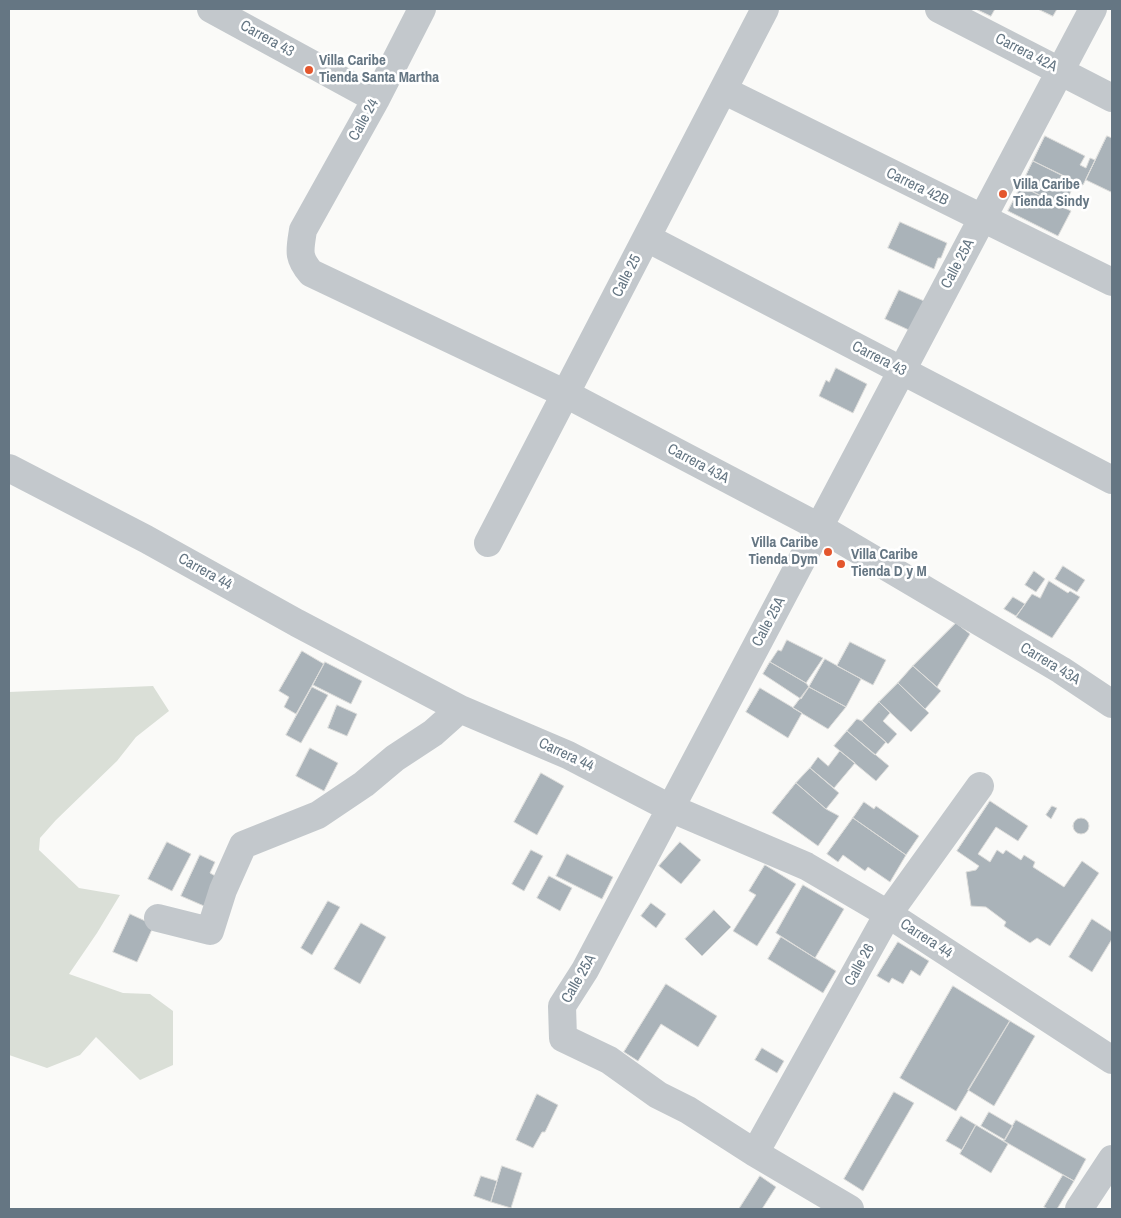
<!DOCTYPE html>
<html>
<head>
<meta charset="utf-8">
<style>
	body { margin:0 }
	#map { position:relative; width:1121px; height:1218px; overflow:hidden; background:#fafaf8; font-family:"Archivo Narrow",sans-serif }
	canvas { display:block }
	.frame { position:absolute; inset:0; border:10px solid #657683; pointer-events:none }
</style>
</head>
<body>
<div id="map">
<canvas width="1121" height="1218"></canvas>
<div class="frame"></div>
</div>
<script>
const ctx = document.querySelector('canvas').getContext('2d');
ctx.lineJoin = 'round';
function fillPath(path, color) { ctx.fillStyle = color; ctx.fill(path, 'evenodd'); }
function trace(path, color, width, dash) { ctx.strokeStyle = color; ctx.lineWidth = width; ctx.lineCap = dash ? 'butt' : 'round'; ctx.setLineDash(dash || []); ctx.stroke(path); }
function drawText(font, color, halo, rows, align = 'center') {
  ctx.font = font + ' "Archivo Narrow",sans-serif'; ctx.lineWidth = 5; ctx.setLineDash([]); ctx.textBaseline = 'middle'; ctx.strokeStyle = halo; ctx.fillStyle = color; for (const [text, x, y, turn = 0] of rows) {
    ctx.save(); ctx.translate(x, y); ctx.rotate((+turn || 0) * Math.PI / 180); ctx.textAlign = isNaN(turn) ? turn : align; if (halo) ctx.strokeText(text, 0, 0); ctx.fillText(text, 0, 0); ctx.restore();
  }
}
const green = new Path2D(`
	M153 686 169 711 136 737 117 761 56 820 40 838 39 850 79 888 120 895 97 933 69 974 123 993 150 994 173 1011V1065L140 1080 96 1037 80 1055 47 1068 9 1055V692Z`);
const building = new Path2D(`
	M976 9H995L991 16Z
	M1038 9H1057L1053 16Z
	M1045 136 1085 156 1080 165 1086 168 1090 158 1095 160 1083 185 1033 161Z
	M1107 136 1112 138V189L1111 192 1086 180Z
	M1033 161 1075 182 1064 207 1021 186Z
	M1021 186 1071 211 1058 236 1008 211Z
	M900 222 947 243 941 258H938L934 269 888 248Z
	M899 290 924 301 911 331 885 319Z
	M836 368 867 384 853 413 819 396 826 380 829 382Z
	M1063 566 1085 580 1077 592 1055 579Z
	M1034 571 1045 579 1036 592 1025 585Z
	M1049 581 1068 593 1070 591 1080 597 1052 638 1016 617 1032 594 1040 598Z
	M1013 597 1025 604 1016 616 1004 609Z
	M956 623 970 634 937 687 913 666Z
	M787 640 823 658 806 683 770 662 778 650 781 651Z
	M850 642 886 660 873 685 837 666Z
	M302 651 324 664 296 714 284 707 289 697 279 691Z
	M825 659 861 679 846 707 809 687Z
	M325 662 362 681 351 704 313 685Z
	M770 662 806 683 809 687 801 699 763 674Z
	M913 666 941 691 925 709 898 683Z
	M898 683 929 713 911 732 879 702Z
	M312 687 328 695 301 743 286 735Z
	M809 687 846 707 828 729 793 708Z
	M760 688 802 713 788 738 746 712Z
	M879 702 890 713 883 721 897 734 888 744 862 721Z
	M337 705 357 714 347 736 328 728Z
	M857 719 862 721 886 742 875 755 847 731Z
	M847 731 889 766 876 781 834 746Z
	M310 748 338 763 324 791 296 776Z
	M840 751 855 763 834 788 810 768 818 757 828 766Z
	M810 768 839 793 826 809 796 783Z
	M541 773 564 786 537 835 514 822Z
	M796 783 826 809 839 816 818 846 772 813Z
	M990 801 1028 826 1018 841 996 827 978 854 990 862 997 850 1003 854 1006 850 1021 860 1024 855 1035 862 1033 867 1064 887 1082 861 1099 873 1050 946 1037 938 1030 943 1004 926 1006 922 986 907 971 906 966 872 976 870 979 866 957 851Z
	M864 802 874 809 876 806 919 836 906 855 853 818Z
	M1052 806 1057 808 1051 819 1046 815Z
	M1073 826a8 8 0 1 1 16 0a8 8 0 1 1-16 0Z
	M853 818 906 855 890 882 868 867 865 871 843 855 838 862 827 854Z
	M167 842 191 854 172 891 148 879Z
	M680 842 701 860 681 884 659 866Z
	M531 850 543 856 524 891 512 884Z
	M567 854 613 877 602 899 556 876Z
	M200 855 215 862 210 873 217 877 204 906 181 896Z
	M765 865 796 884 757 946 733 931 756 895 749 891Z
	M549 876 572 888 560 911 537 898Z
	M803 885 844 909 815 958 776 933Z
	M328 901 340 907 312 955 301 948Z
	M651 903 666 914 656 928 641 916Z
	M714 910 731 927 702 956 685 939Z
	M130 914 154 925 137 962 113 952Z
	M1092 919 1112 932V939L1092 972 1069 957Z
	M361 923 386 937 360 984 334 969Z
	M781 937 836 971 823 993 768 959Z
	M898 942 929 961 920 976 911 970 903 984 892 978 889 983 877 976Z
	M666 984 717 1016 698 1047 661 1024 638 1061 624 1052Z
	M953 986 1010 1021 956 1111 900 1078Z
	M1010 1021 1035 1036 994 1106 968 1090Z
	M762 1048 784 1061 777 1073 755 1060Z
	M894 1092 914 1103 863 1191 844 1179Z
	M537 1094 558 1105 545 1132H542L533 1148 516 1140Z
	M989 1112 1013 1126 1005 1140 981 1126Z
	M961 1116 976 1125 962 1150 946 1141Z
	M1016 1120 1086 1159 1074 1181 1004 1141Z
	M976 1125 1008 1144 991 1173 960 1154Z
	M502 1166 522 1173 511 1208 491 1202Z
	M1063 1175 1074 1181 1057 1209H1048L1044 1207Z
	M481 1176 497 1181 491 1202 474 1196Z
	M760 1176 776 1187 762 1209H739Z`);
const minor = new Path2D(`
	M211 9 376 99
	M422 9 376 99 303 230C300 250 297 257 311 273L566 394 819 527 1061 670 1112 704
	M939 9 1112 98
	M723 90 1112 282
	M647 238 1112 480
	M9 468 146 539 297 623 460 709 568 755 670 808 806 866 888 914 1112 1060
	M488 543 765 9
	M158 918 210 931 223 890 243 845 318 815 364 784 395 758 433 733 460 709
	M755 1153 888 914 980 786
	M850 1209 755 1153 688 1110 658 1095 609 1060 563 1038 562 1006 585 970 1093 9
	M1079 1209 1112 1159`);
const markers = [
	[309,70,5,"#e4572e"],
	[1003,194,5,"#e4572e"],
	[828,552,5,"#e4572e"],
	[841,564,5,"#e4572e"]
];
const streetNames = [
	["Carrera 43",267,39,29],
	["Carrera 42A",1026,53,27],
	["Calle 24",364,120,-61],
	["Carrera 42B",917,187,26],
	["Calle 25A",958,264,-62],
	["Calle 25",627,276,-63],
	["Carrera 43",879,359,27],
	["Carrera 43A",698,464,28],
	["Carrera 44",205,572,29],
	["Calle 25A",769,622,-62],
	["Carrera 43A",1050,664,31],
	["Carrera 44",566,755,25],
	["Carrera 44",926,939,33],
	["Calle 26",860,965,-61],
	["Calle 25A",579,979,-60]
];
const poiNames = [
	["Villa Caribe",319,61],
	["Tienda Santa Martha",319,78],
	["Villa Caribe",1013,185],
	["Tienda Sindy",1013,202],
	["Villa Caribe",818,543,"right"],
	["Tienda Dym",818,560,"right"],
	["Villa Caribe",851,555],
	["Tienda D y M",851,572]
];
fillPath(green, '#dadfd7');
fillPath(building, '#aab3b9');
trace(building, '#dcdcda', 1);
trace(minor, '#c3c8cc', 28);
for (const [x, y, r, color] of markers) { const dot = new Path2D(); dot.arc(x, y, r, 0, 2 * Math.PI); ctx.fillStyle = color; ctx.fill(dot); trace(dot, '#fff', 2); }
drawText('15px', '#657683', '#fff', streetNames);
drawText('bold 15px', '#657683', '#fff', poiNames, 'left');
</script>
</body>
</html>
